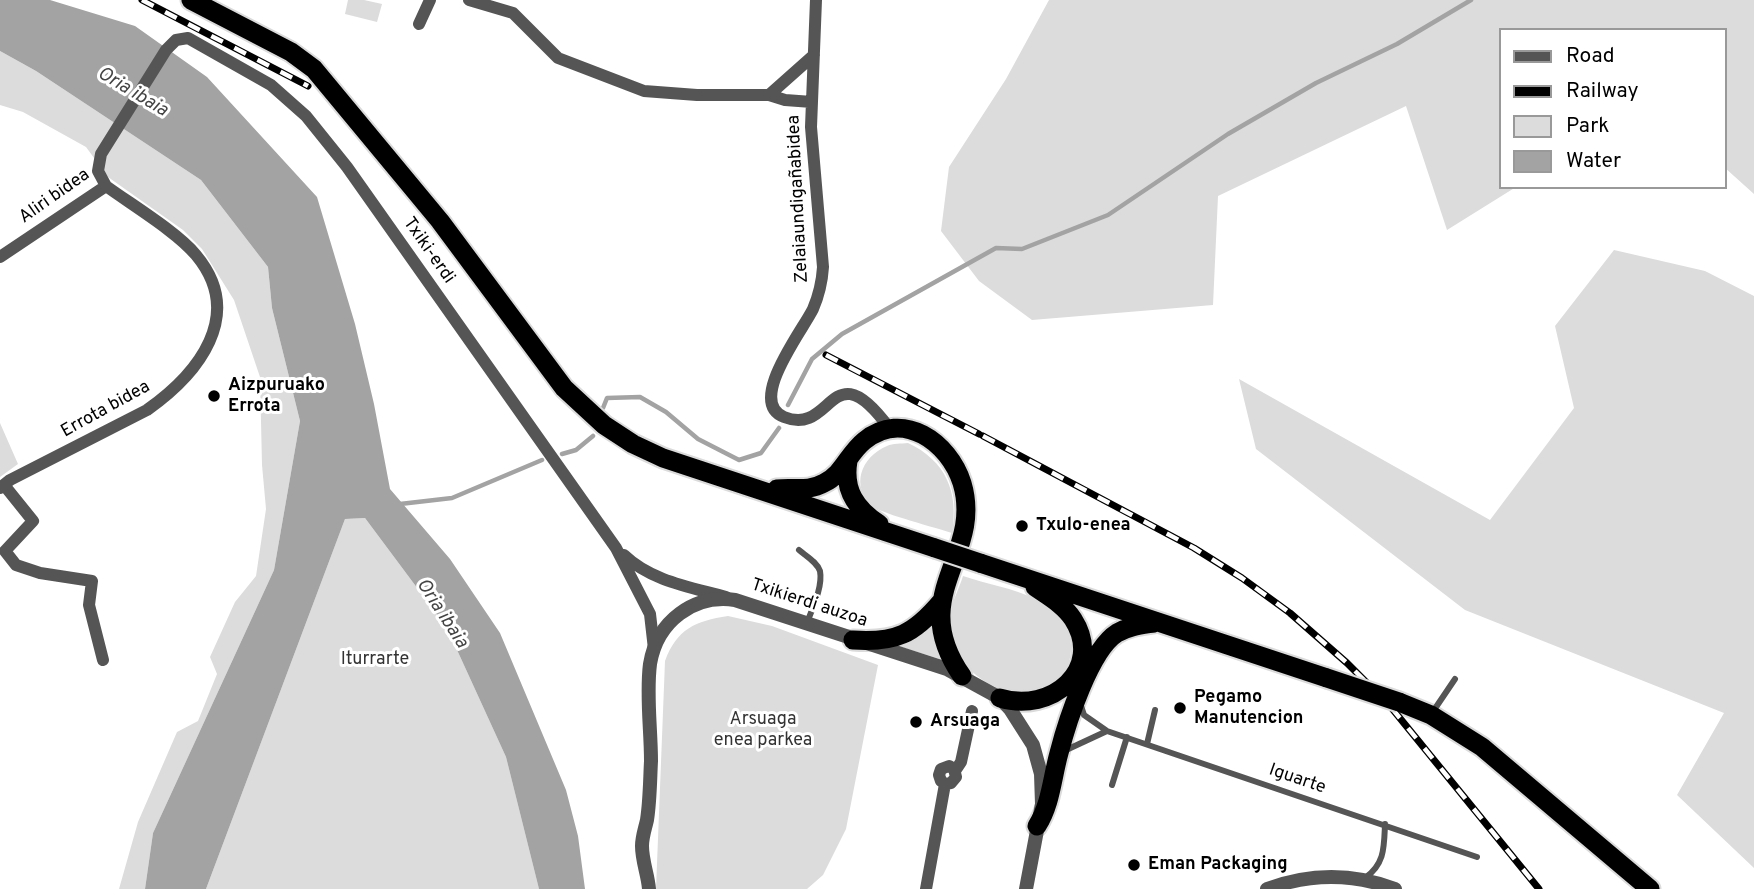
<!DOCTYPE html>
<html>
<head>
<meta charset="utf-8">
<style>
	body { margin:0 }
	#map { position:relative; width:1754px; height:889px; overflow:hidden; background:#fff; font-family:Overpass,sans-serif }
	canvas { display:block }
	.legend { position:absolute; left:1499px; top:28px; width:228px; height:161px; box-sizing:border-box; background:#fff; border:2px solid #999; margin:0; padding:9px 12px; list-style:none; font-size:21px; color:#000 }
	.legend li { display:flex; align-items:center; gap:14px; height:35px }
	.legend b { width:35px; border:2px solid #999 }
</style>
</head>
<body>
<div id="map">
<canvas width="1754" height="889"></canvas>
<ul class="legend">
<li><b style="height:9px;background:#555"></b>Road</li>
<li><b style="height:9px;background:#000"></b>Railway</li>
<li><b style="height:19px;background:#dcdcdc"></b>Park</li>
<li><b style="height:19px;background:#a3a3a3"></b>Water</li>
</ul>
</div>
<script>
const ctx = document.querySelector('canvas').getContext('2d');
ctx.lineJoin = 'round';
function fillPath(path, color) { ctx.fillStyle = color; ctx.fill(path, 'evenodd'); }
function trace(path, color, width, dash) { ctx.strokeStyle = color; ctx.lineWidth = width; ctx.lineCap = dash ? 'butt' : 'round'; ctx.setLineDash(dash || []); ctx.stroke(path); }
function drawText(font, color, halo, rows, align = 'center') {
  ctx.font = font + ' Overpass,sans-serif'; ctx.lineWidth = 6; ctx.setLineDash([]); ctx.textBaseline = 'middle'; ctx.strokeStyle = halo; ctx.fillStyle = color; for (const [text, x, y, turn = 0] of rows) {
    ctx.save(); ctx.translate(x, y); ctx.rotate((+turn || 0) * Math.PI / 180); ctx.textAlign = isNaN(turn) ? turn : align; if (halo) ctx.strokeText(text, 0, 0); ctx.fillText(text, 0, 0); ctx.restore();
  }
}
const green = new Path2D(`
	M348 0H364L382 4 377 22 345 14Z
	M1049 0H1754V194L1724 167V30H1500V187H1516L1447 230 1406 106 1218 196 1213 305 1032 320 979 281 941 231 949 167 1006 79Z
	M0 51 36 71 201 180 268 267 272 308 300 421 274 570 153 833 145 889H119L138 822 177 732 198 721 217 674 210 657 235 602 256 576 266 509 262 465 260 377 234 300 202 249 183 230 108 177 86 147 23 112 0 105Z
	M1614 250 1705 271 1754 296V868L1677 795 1724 713 1465 610 1256 449 1239 379 1490 520 1574 408 1555 326Z
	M0 423 18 464 0 477Z
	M908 443C946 461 959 492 952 533 937 528 883 514 874 507 849 487 861 457 887 446 893 443 901 444 908 443Z
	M365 518 447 628 506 757 539 889H206L345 519Z
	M963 576C986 584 1014 588 1035 599 1064 614 1082 642 1064 673 1060 680 1054 688 1045 691 1001 705 945 665 949 617 951 604 959 589 963 576Z
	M728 616 772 626 878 665 846 829 823 875 807 889H656L665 661C677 629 695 621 728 616Z
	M935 619 943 660 895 645Z`);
const water = new Path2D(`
	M0 0H50L135 26 207 77 317 197 355 324 374 404 390 489 450 559 500 633 566 790 578 836 585 889H539L506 757 447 628 365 518 345 519 206 889H145L153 833 274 570 300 421 272 308 268 267 201 180 36 71 0 51Z`);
const stream = new Path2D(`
	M788 405 812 359 842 334 996 248 1022 249 1108 215 1228 134 1316 83 1397 44 1471 0
	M603 408 607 398 640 397 666 412 698 439 739 460 761 453 779 428
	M562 454 576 450 593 436
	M400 504 452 498 542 460`);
const service = new Path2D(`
	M799 550C806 556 817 562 820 571 823 587 812 609 807 623
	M1080 703 1084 715 1107 731 1477 857
	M1432 713 1455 679
	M1147 744 1155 710
	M1064 751 1107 731
	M1112 785 1127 737
	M1365 878C1385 864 1384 847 1385 824`);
const minor = new Path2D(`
	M469 0 513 13 558 58 644 91 697 95H769L785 100 812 102
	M816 0 811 127 823 267C822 283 819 295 813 309 803 330 746 402 784 417 834 437 830 347 890 429
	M419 24 430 0
	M769 95 814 55
	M0 257 106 186
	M4 485 33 521 5 551 16 565 40 573 92 581 89 605 103 660
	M0 488 10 480 147 410C198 374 246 315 196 255 177 232 132 205 106 186L98 171 101 154 166 50 176 40 188 38 271 85 306 116 347 167 616 548 650 614 654 649
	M624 555C651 581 690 587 726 597
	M955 771 961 762 972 711
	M926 889 945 784 941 781 939 775 941 769 949 766 954 769 956 777 951 783 945 784`);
const tertiary = new Path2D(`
	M649 889C648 875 642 861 642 846 642 837 645 829 647 820 650 801 650 780 651 761 651 729 646 695 650 664 657 621 694 594 735 600L947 669 1000 698 1010 709 1033 745 1041 774 1042 804 1026 889
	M1267 889C1310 873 1353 873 1395 889`);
const trunk = new Path2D(`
	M191 0 291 52 314 69 440 221 564 388 604 425 633 444 663 458 935 548
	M848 461C843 490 856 509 879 524
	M777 489C794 487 808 492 824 483 843 474 848 454 864 441 903 409 949 442 962 483 984 556 905 594 962 676
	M980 563 1327 678
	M853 640C896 643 914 634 941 602
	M1000 698C1051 714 1105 669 1073 619 1064 605 1048 596 1035 587
	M1399 702 1431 715 1482 747 1650 889
	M1037 826C1051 804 1052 778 1059 753 1067 722 1090 650 1117 633 1129 626 1141 625 1154 623`);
const rail = new Path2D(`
	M142 0 308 86
	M826 355 979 434
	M983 436 1194 548 1242 578 1290 613 1347 663 1390 706 1539 889`);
const trunkBridge = new Path2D(`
	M935 548 980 563
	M1327 678 1399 702`);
const markers = [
	[214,396,7,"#000"],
	[1022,526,7,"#000"],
	[1180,708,7,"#000"],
	[916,722,7,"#000"],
	[1134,865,7,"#000"]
];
const streetNames = [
	["Aliri bidea",55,197,-35],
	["Zelaiaundigañabidea",799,199,-93],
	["Txiki-erdi",428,251,55],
	["Errota bidea",106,410,-29],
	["Txikierdi auzoa",809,604,18],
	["Iguarte",1297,780,19]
];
const poiNames = [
	["Aizpuruako",228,386],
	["Errota",228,407],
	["Txulo-enea",1036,526],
	["Pegamo",1194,698],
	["Manutencion",1194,719],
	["Arsuaga",930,722],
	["Eman Packaging",1148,865]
];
const parkNames = [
	["Iturrarte",375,660],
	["Arsuaga",763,720],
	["enea parkea",763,741]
];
const waterNames = [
	["Oria ibaia",132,93,31],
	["Oria ibaia",441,614,57]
];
fillPath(green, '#dcdcdc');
fillPath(water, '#a3a3a3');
trace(stream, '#a3a3a3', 4.5);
trace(trunk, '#dbdbdb', 23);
trace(service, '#555', 6);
trace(minor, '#555', 12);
trace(tertiary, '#555', 14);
trace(trunk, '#000', 19);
trace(rail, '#000', 7);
trace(rail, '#fff', 4.5, [13]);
trace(trunkBridge, '#dbdbdb', 23, []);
trace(trunkBridge, '#000', 19);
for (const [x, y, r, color] of markers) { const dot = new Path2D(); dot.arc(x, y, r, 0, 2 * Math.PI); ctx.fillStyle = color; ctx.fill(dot); trace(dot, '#fff', 2.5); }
drawText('18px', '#000', '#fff', streetNames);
drawText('bold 18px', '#000', '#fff', poiNames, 'left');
drawText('18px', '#333', '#fff', parkNames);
drawText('italic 19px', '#444', '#fff', waterNames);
</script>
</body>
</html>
